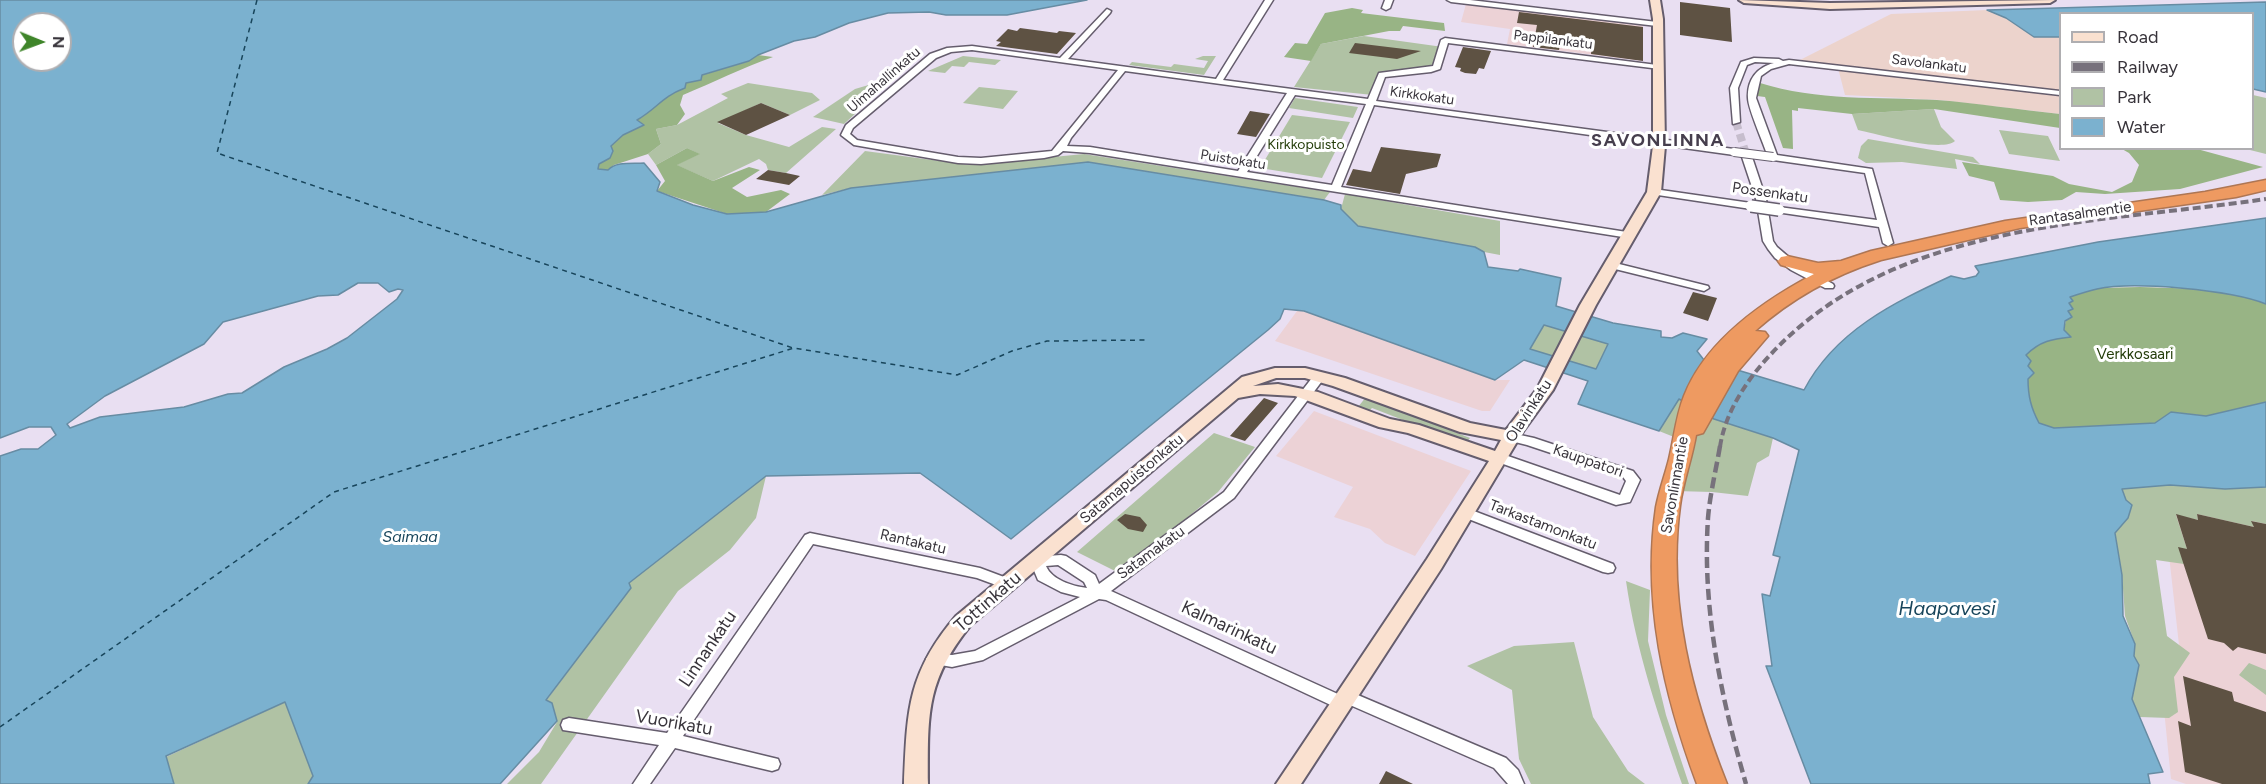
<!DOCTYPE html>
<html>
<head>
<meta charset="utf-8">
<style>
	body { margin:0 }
	#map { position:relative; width:2266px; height:784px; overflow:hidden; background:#e9dff2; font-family:Figtree,sans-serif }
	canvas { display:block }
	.legend { position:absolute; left:2059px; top:12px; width:195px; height:138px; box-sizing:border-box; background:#fff; border:2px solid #afaeb1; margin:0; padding:8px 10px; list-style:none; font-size:18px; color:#38343b }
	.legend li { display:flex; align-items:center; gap:12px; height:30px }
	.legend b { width:30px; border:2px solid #afaeb1 }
	.north { position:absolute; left:12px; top:12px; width:60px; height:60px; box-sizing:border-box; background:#fff; border:2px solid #afaeb1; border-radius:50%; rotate:91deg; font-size:16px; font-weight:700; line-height:24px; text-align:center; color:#38343b }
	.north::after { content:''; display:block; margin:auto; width:21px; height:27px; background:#3f852a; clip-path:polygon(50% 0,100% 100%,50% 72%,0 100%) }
</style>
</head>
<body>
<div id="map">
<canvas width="2266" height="784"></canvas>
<ul class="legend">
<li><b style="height:8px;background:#fae1d0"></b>Road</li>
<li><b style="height:8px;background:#77717c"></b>Railway</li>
<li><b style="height:16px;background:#b0c2a4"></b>Park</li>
<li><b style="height:16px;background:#7bb1cf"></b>Water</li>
</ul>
<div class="north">N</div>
</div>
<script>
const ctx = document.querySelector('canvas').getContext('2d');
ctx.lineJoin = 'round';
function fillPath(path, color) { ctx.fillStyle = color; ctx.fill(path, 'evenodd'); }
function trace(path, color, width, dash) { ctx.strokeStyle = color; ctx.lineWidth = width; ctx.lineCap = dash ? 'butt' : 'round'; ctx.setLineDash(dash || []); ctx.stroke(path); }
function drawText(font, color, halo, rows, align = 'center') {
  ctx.font = font + ' Figtree,sans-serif'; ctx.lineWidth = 6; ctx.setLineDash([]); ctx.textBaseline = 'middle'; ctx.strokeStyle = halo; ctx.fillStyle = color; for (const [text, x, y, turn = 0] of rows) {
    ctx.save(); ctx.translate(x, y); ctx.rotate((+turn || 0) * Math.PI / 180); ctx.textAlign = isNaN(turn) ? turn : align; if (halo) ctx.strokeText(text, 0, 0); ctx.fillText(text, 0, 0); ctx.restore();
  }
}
const commercial = new Path2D(`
	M1466 4 1643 25V61L1507 44 1510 29 1461 22Z
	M1297 311H1304L1495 380H1510L1490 411H1482L1275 341Z
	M1314 411 1471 471 1415 556 1385 543 1370 529 1334 517 1353 487 1276 456Z
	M2164 510 2266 521V784H2186L2171 779 2160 670 2179 645Z`);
const industrial = new Path2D(`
	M1987 10 2006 18 2034 37H2060V114L1940 100 1845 95 1838 68 1794 63 1891 14Z`);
const green = new Path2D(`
	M1364 36 1443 47 1437 67 1382 75 1373 95 1294 87 1321 44Z
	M963 56 1001 60 995 65 969 62 964 67 952 66 945 73 928 71Z
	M1203 56H1216L1204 75 1129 65 1132 62 1171 67 1174 64 1204 68 1208 61 1195 59Z
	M903 70 844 124 813 117 855 89 872 84Z
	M748 83 812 93 820 100 790 115 761 103 718 123 746 135 789 147 822 127 836 129 786 173 768 170 766 164 759 159 713 181 676 165 699 154 687 148 656 165 648 154 661 144 656 129 677 125 728 98 721 94Z
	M979 87 1018 91 1003 109 963 103Z
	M2253 95 2266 98V154L2246 149 2252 148Z
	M1295 98 1358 107 1353 118 1289 108Z
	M1934 109 1941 127 1955 141C1942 153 1877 134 1858 130L1852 114Z
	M1292 115 1350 122 1322 178 1260 168Z
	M1999 130 2048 136 2060 161 2009 154Z
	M1868 139 1973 157 1980 164 1955 159 1957 169 1902 162 1866 163 1858 158 1861 146Z
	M865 151 970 165 1084 154 1330 192 1324 200 1088 162 851 188 822 195Z
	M1345 194 1500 221V255L1484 252 1475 247 1358 226 1341 209Z
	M1544 325 1609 344 1596 369 1529 349Z
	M1366 397 1470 438 1465 444 1372 408 1369 411 1358 407Z
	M1678 399 1714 419 1773 438 1769 456 1757 463 1748 496 1712 492 1675 491 1674 437 1659 431Z
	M1214 433 1255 447 1218 492 1152 547 1117 572 1077 552Z
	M766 476 756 518 730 550 678 591 541 784H507L539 752 557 722 552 704 546 701 630 588 629 583Z
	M2170 485 2225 489 2266 487V524L2252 521 2254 527 2197 514 2198 520 2176 515 2187 549 2184 564 2156 560 2167 636 2190 653 2174 677 2178 712 2169 718 2140 717 2132 699 2139 665 2134 656 2135 644 2125 616 2122 575 2115 533 2128 518 2126 500 2122 488Z
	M1626 581 1650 590 1648 641 1666 715 1689 784H1682C1659 717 1636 651 1626 581Z
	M1574 642 1593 717 1628 771 1645 784H1531L1519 759 1512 690 1467 666 1514 646Z
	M2249 663 2266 670V695L2239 675Z
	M285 702 313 776 308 784H174L166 757Z`);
const forest = new Path2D(`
	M1352 8 1363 10 1361 13 1444 23 1445 31 1403 26 1400 31H1389L1321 44 1311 61 1284 57 1295 43 1307 44 1325 13Z
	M758 55 773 57C742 68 714 82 683 95L680 105 685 114 677 125 656 129 661 144 648 154 614 165 608 170 598 169 599 164 610 158 613 151 611 146 623 135 643 125 637 120C658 108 660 97 685 88L686 83 701 80 702 75 749 61Z
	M1760 83C1816 101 1879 97 1937 100 1978 103 2019 110 2060 114V128L1934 109 1852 114 1798 108V111L1792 110 1793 149 1783 148 1765 97 1757 96Z
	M687 148 700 154 677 165 713 181 749 167 760 170 732 188 747 197 781 190 790 194 766 212 727 214 657 191 665 181 656 165Z
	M2122 149H2197L2263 167 2180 189 2105 194 2076 192 2062 200 2028 202 2000 200 1994 182 1969 176 1962 162 2053 176 2069 184 2112 192 2132 182 2139 165 2129 153Z
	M2140 287C2181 288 2228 289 2266 304V402L2206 416 2172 412 2156 423 2054 428 2039 423 2028 399 2026 355C2039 341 2051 339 2070 337L2064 330 2070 297 2098 288Z`);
const water = new Path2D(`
	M0 0H1087L1007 15H946L929 12 888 13 849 23 815 37 794 41 758 55 749 61 702 75 701 80 686 83 685 88C661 97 658 108 637 120L644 125 623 135 611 146 613 151 610 158 599 164 598 169 608 170C617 161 632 164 644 163L660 182 657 191 693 205 727 214 766 212 851 188 1088 162 1324 200 1341 205V209L1358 226 1475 247 1484 252 1488 267 1518 271 1520 269 1561 278 1556 306 1613 323 1661 331V337L1672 338 1683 333 1707 339 1697 351 1704 360 1804 390C1835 331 1893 303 1951 276L1964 279 1976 276 1979 272 1975 266 2098 242 2266 218V304C2231 290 2134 281 2097 289 2088 291 2079 294 2070 297L2073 301 2069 303 2073 309 2068 311 2072 317 2065 321 2064 330 2071 337C2052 339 2040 341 2026 355L2031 361 2028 366 2034 373 2028 379C2028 396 2031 408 2039 423L2054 428 2155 423 2171 412 2206 416 2266 402V487L2225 489 2170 485 2122 489 2126 500 2132 505 2128 518 2115 533 2122 575 2123 616 2135 644 2134 656 2139 665 2132 699 2163 772 2148 774 2150 784H1811L1766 666H1772L1762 594 1770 596 1780 557 1773 555 1799 450 1773 438 1714 419 1679 399 1659 431 1578 404 1588 381 1524 360 1495 380 1304 311 1284 309 1280 319 1268 330 1011 539 920 473 766 476 629 583 631 588 546 700 552 703 557 721 500 784H308L313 776 285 702 166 756 174 784H0V456L21 449H38L56 435 51 427H29L0 438ZM24 24H60V60H24ZM358 283H378L389 292 398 289 403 290 397 299 347 338 327 349 284 367 242 393 228 394 184 407 100 417 70 428 67 424 105 396 204 344 223 322 318 296 338 295ZM1544 325 1608 344 1596 369 1530 349Z
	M2266 2V92L2253 89 2252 14H2060V37H2034L2006 18 1987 10Z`);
const ferry = new Path2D(`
	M257 0 217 153 793 348
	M0 727 334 492 794 348 957 375 1012 351 1047 341 1149 340`);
const building = new Path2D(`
	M1680 2 1730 8 1732 42 1680 35Z
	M1519 12 1643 27V61L1591 54 1592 44 1561 40 1559 50 1533 47 1537 25 1517 23Z
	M1020 28 1057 33 1059 31 1076 33 1057 54 996 46 1001 42 996 41 1008 29 1017 31Z
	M1355 43 1421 51 1397 59 1349 53Z
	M1463 47 1491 51 1484 69 1479 68 1476 74 1465 73 1460 71 1461 68 1455 67Z
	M761 103 790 115 746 135 717 122Z
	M1250 111 1270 114 1256 137 1237 134Z
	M1381 147 1441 154 1437 167 1406 174 1400 194 1346 185 1353 169 1371 172Z
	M768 170 786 173 800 176 789 185 756 179Z
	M1693 292 1717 298 1708 321 1683 313Z
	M1264 398 1278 403 1245 441 1230 436Z
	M1125 514 1140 517 1147 525 1143 532 1128 529 1117 520Z
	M2176 514 2198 520 2197 514 2254 527 2251 521 2266 524V654L2238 647 2233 651 2224 643 2208 639 2178 547 2187 549Z
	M2183 676 2232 692 2234 701 2266 712V784H2222L2185 772 2178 721 2191 726Z
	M1386 771 1413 784H1379Z`);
const streetTunnel = new Path2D(`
	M1736 122 1747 157`);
const street = new Path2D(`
	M1265 0H1273L1223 80 1368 99 1379 73 1433 66 1441 40 1445 38 1657 65H1660V69L1448 43 1440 69 1431 72 1385 77 1376 101 1734 149 1739 152 1734 155 1374 105 1341 187 1633 233 1634 235 1629 238 1090 153 1063 151 1058 155 1044 158 981 164 958 163 854 145 841 135 846 125 930 54 947 48 972 46 1060 58 1107 9 1111 11 1110 13 1068 59 1216 79ZM972 50 1118 70 1052 151 981 158 958 157 863 141 857 140 850 134 853 128 936 58 951 52ZM1125 71 1287 93 1238 171 1090 147 1067 146 1071 138ZM1295 95 1366 104 1332 185 1247 172Z
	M1385 0H1393L1390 8 1386 10 1382 8Z
	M1447 0H1470L1657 22 1661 24 1657 26 1451 2Z
	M1754 58 1779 59 1783 61 1789 60 2060 91V95L1789 64 1771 69 1761 76 1756 98 1777 155 1872 169 1893 243 1888 246 1883 243 1879 227 1776 212V208L1779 207 1877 220 1865 173 1773 160 1768 157C1764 144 1748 109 1748 98 1747 80 1757 67 1774 63L1755 62 1747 65 1738 88 1740 122 1733 124 1730 88 1741 62Z
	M1747 154 1752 157 1766 199 1773 241 1777 247 1798 265 1833 284 1834 286 1833 288H1825L1791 270 1775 258 1768 249 1763 241 1756 199 1742 157Z
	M1654 189 1751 203 1756 206 1751 209 1651 194 1649 192Z
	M1611 262 1708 286 1709 288 1704 291 1607 267 1606 265 1607 263Z
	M1319 373 1325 377 1234 498 1111 591 1340 695 1347 691 1353 693 1506 758 1518 770 1524 784H1508L1494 768 1350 705 1343 709 1337 708 1106 600 1099 599 983 660 952 667 929 663 926 659 929 655 934 653 952 655 975 651 1080 597 1061 592 1038 580 1030 561 1032 557 1061 555 1066 556 1095 575 1099 584 1224 492 1315 374ZM1058 565 1084 582 1087 588C1072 586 1052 580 1046 566Z
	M1511 433 1534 438 1633 471 1640 480 1630 502 1616 505 1495 461 1494 458 1495 455H1505L1620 495 1626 481 1623 477 1527 445 1507 440 1505 437Z
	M1466 508 1613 564 1615 568 1613 572 1608 573 1603 572 1461 516 1459 513 1461 510Z
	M810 533 980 568 1012 580 1014 584 1012 588 1007 589 977 578 813 544 683 736 778 759 780 764 778 769 772 771 675 748 650 784H633L659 745 563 730 561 725 563 720 569 718 667 733 805 535Z`);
const secondary = new Path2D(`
	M1650 0H1660L1663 19 1665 146 1661 192 1596 305 1553 390 1524 430 1441 569 1301 784H1276L1427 559 1489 461 1408 433 1379 427 1295 396 1260 394 1238 398 970 626C925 682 928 716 928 784H904C907 712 907 673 956 616L1242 377 1275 368H1305L1345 378 1470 423 1506 430 1537 389 1580 305 1647 192 1653 146V19ZM1276 378H1305L1333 386 1460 432 1501 440 1495 451 1419 425 1390 419 1318 392 1278 384 1253 386Z
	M1739 0 1830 3 2055 0 2050 3 1830 9 1744 3Z`);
const highway = new Path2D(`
	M2266 180V190L2236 197 2020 228 1881 260C1834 275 1792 298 1755 331L1765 332 1768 336 1738 371 1703 433 1696 435C1692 459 1683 482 1680 506 1667 602 1692 696 1727 784H1697C1664 695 1642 602 1656 507 1659 491 1665 475 1669 459 1674 438 1676 416 1684 396 1706 340 1763 301 1814 274L1781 265 1778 261 1781 257 1787 256 1818 263 1841 261 1871 251 2005 221 2205 192Z`);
const railFar1 = new Path2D(`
	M1720 447C1725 412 1748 378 1772 353 1897 220 2098 224 2266 199`);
const rail = new Path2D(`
	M1720 446C1716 470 1710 494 1708 518 1702 609 1721 697 1746 784`);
const streetBridgeFar1 = new Path2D(`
	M1734 152 1773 157`);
const streetBridge = new Path2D(`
	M1751 206 1779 210`);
const farStreetnames = [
	["Pappilankatu",1553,40,7],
	["Savolankatu",1929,64,7],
	["Uimahallinkatu",884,80,-41],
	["Kirkkokatu",1422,96,8],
	["Puistokatu",1233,160,9]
];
const farParknames = [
	["Kirkkopuisto",1306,145]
];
const streetNames = [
	["Possenkatu",1770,193,8],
	["Rantasalmentie",2080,214,-8],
	["Olavinkatu",1529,411,-57],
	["Kauppatori",1588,461,19],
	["Satamapuistonkatu",1132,479,-40],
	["Savonlinnantie",1675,485,-80],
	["Tarkastamonkatu",1543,525,21],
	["Rantakatu",913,542,13],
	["Satamakatu",1151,553,-36]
];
const parkNames = [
	["Verkkosaari",2135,355]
];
const waterNames = [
	["Saimaa",410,537]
];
const farDistrictnames = [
	["SAVONLINNA",1658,141]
];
const nearStreetnames = [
	["Tottinkatu",988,602,-41],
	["Kalmarinkatu",1229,628,25],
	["Linnankatu",708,649,-56],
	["Vuorikatu",674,723,10]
];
const nearWaternames = [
	["Haapavesi",1947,609]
];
fillPath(commercial, '#ecd2d6');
fillPath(industrial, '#ecd3cc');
fillPath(green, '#b0c2a4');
fillPath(forest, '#98b485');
fillPath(water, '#7bb1cf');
trace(water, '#678ca3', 1.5);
trace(ferry, '#18455b', 1.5, [5, 4.5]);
fillPath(building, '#5e5243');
trace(streetTunnel, '#c6bdcd', 8, [8, 4.5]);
trace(street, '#655d6d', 3);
trace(secondary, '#655d6d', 4);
trace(highway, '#ae7654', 3);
fillPath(street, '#fff');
fillPath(secondary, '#fae1d0');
fillPath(highway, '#ee9a61');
trace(railFar1, '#77717c', 4, [8, 4]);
trace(rail, '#77717c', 4.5, [11, 5]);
trace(streetBridgeFar1, '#655d6d', 10, []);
trace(streetBridge, '#655d6d', 14, []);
trace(streetBridgeFar1, '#fff', 8);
trace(streetBridge, '#fff', 11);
drawText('14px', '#38343b', '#fff', farStreetnames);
drawText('14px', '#243d0a', '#fff', farParknames);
drawText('15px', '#38343b', '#fff', streetNames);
drawText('15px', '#243d0a', '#fff', parkNames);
drawText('italic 16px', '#18455b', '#fff', waterNames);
ctx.letterSpacing = '1.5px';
drawText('bold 18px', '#463e4d', '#fff', farDistrictnames);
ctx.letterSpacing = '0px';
drawText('18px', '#38343b', '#fff', nearStreetnames);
drawText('italic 20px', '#18455b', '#fff', nearWaternames);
</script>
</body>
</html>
